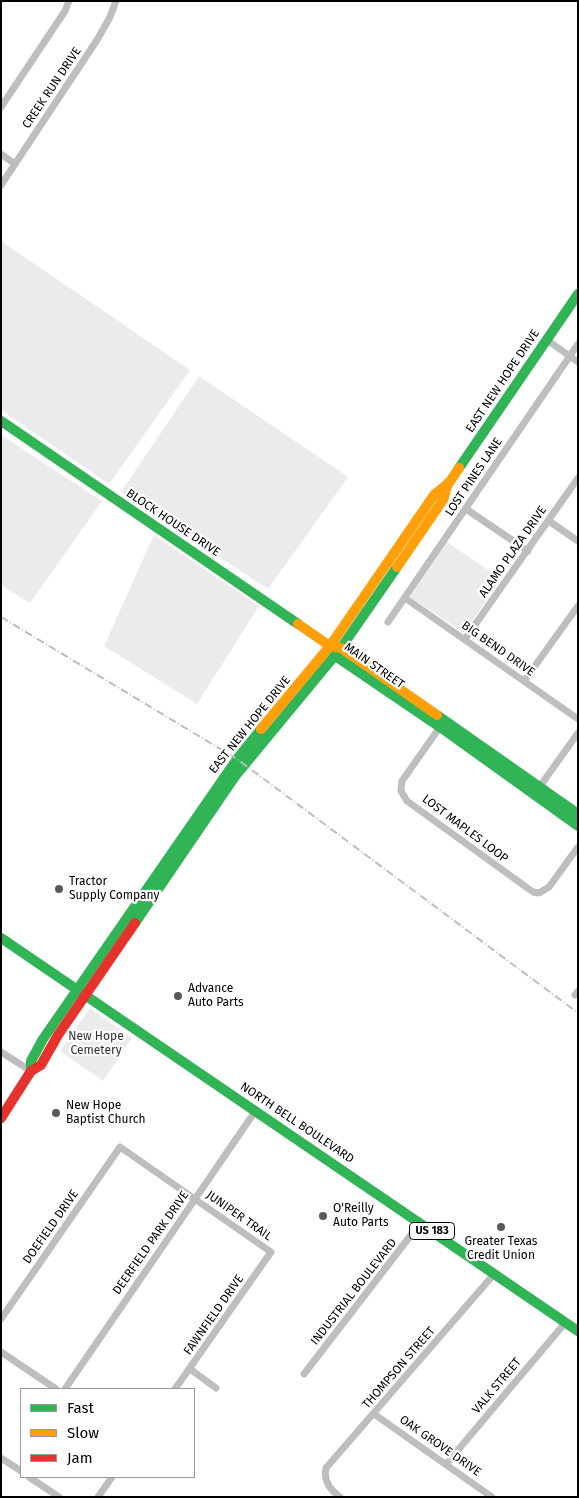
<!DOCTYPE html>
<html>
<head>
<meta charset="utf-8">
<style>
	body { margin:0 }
	#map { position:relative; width:579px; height:1498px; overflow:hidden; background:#fff; font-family:"Fira Sans",sans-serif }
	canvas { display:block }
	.frame { position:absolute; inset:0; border:2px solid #000; pointer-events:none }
	.legend { position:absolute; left:20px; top:1388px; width:175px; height:90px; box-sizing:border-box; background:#fff; border:1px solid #999; margin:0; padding:6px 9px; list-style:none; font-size:15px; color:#000 }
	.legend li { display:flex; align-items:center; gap:10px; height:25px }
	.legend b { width:25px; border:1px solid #999 }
</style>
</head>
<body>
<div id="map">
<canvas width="579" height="1498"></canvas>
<div class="frame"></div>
<ul class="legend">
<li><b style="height:6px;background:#30b455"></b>Fast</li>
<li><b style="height:6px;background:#ff9f0a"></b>Slow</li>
<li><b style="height:6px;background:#e5322d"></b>Jam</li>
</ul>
</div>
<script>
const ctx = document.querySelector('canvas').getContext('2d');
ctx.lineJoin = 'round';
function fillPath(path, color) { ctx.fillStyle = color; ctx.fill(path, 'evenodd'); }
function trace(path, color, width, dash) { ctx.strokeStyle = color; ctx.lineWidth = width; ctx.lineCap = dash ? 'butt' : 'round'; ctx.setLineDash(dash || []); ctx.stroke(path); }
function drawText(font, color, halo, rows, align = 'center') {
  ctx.font = font + ' "Fira Sans",sans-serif'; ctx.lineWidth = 4.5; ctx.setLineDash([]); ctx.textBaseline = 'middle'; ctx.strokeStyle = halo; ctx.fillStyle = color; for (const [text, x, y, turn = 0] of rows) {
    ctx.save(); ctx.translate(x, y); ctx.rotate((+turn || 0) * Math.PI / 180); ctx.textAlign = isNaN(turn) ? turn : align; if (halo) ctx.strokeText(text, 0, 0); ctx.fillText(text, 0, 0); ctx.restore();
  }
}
const green = new Path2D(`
	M1 241 190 370 109 484 1 410Z
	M199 376 348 477 268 589 121 492Z
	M1 435 102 501 30 603 1 585Z
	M154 535 259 606 197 704 104 646Z
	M447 542 501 579 464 633 410 597Z
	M90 1008 132 1038 103 1081 60 1051Z`);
const street = new Path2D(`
	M1 107 65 11 69 1
	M1 154 15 164
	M1 185 97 40 110 17 116 1
	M547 340 578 362
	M466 509 528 551
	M549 521 578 541
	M405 598 578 719
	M388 622 578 344
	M465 639 578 478
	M524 681 578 606
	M442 724 402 781 401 791 407 801 533 892 539 893 549 887 578 847
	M538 789 578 733
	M575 995 578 991
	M1 1052 31 1071
	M1 1319 120 1147 271 1252 175 1389
	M1 1352 56 1389
	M190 1369 216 1388
	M304 1374 421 1222
	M65 1389 256 1110
	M374 1414 492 1497
	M1 1458 21 1471
	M447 1463 565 1323
	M29 1477 59 1497
	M98 1497 112 1477
	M340 1497C330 1490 323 1481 326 1468L495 1273`);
const fast = new Path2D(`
	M1 421 298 624
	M459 468 578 294
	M332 649 334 655 440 727 578 826
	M437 715 578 814
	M135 923 236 775 341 648 397 567
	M1 938 578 1331
	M31 1071V1061L43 1039 237 759 261 729`);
const slow = new Path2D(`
	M397 567 443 500 448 483
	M298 624 330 646 341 648 437 715
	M261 729 330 646 434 495 449 483 459 468`);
const jam = new Path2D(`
	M1 1118 31 1071 41 1065 58 1035 135 923`);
const rail = new Path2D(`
	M1 617 237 759 578 1013`);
const markers = [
	[59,889,5,"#595959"],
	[178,996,5,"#595959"],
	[56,1113,5,"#595959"],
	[323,1216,5,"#595959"],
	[501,1227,5,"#595959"]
];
const shields = [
	[432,1231,45]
];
const shieldNames = [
	["US 183",432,1231]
];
const streetNames = [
	["CREEK RUN DRIVE",52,88,-56],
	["EAST NEW HOPE DRIVE",503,381,-56],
	["LOST PINES LANE",474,477,-56],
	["BLOCK HOUSE DRIVE",173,523,34],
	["ALAMO PLAZA DRIVE",513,552,-55],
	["BIG BEND DRIVE",498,649,35],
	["MAIN STREET",374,666,35],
	["EAST NEW HOPE DRIVE",250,725,-51],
	["LOST MAPLES LOOP",465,829,37],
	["NORTH BELL BOULEVARD",297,1123,34],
	["JUNIPER TRAIL",239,1216,35],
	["DOEFIELD DRIVE",51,1227,-55],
	["DEERFIELD PARK DRIVE",151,1243,-55],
	["INDUSTRIAL BOULEVARD",354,1292,-52],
	["FAWNFIELD DRIVE",214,1315,-55],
	["THOMPSON STREET",399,1368,-49],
	["VALK STREET",497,1386,-50],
	["OAK GROVE DRIVE",440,1446,35]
];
const poiNames = [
	["Tractor",69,882],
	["Supply Company",69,896],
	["Advance",188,989],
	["Auto Parts",188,1003],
	["New Hope",66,1106],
	["Baptist Church",66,1120],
	["O'Reilly",333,1209],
	["Auto Parts",333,1223],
	["Greater Texas",501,1242,"center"],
	["Credit Union",501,1256,"center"]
];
const parkNames = [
	["New Hope",96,1037],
	["Cemetery",96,1051]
];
fillPath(green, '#ebebeb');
trace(street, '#bebebe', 7);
trace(fast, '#30b455', 10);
trace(slow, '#ff9f0a', 10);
trace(jam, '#e5322d', 10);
trace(rail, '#bebebe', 2, [8, 2.5, 1, 2.5]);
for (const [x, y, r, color] of markers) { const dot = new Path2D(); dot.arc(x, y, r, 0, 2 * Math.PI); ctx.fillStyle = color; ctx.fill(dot); trace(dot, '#fff', 2); }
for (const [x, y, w] of shields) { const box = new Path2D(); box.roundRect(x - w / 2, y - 8.5, w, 17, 4); ctx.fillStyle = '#fff'; ctx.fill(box); trace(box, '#000', 1); }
drawText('bold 11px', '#000', null, shieldNames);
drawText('12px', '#000', '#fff', streetNames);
drawText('12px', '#000', '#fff', poiNames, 'left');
drawText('12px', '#323232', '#fff', parkNames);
</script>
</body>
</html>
